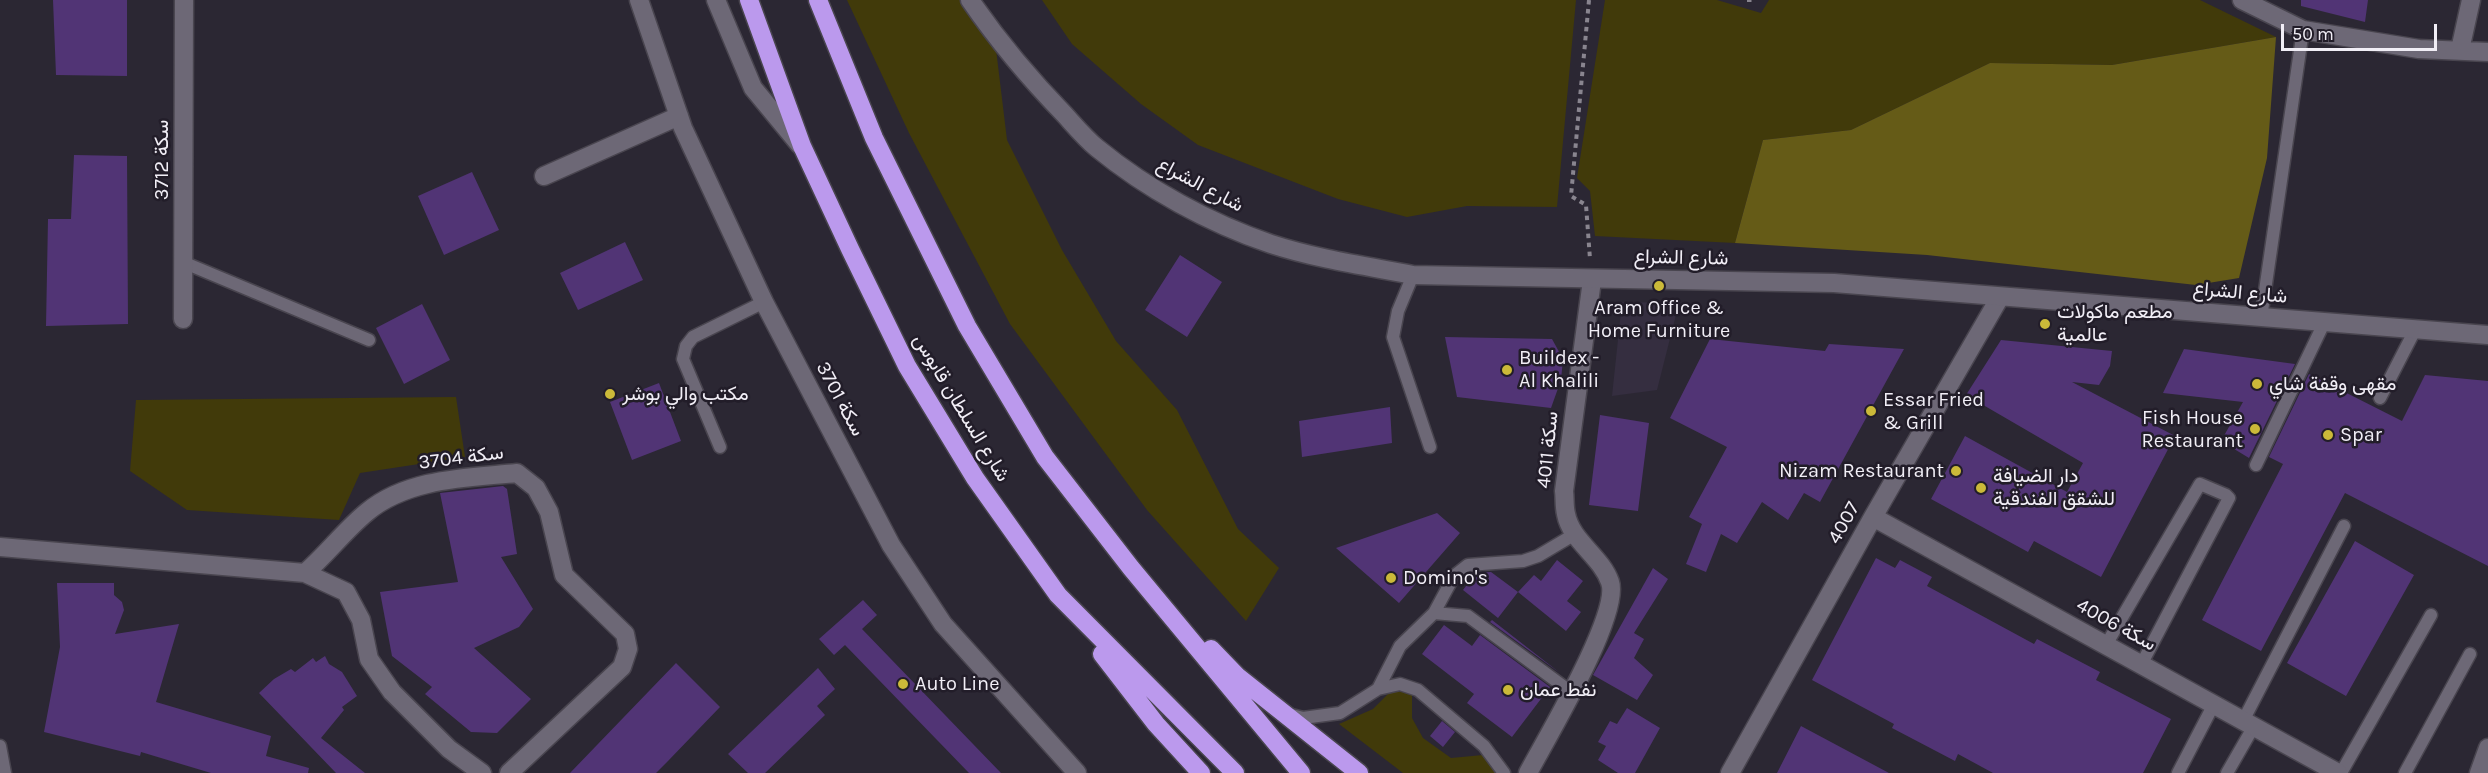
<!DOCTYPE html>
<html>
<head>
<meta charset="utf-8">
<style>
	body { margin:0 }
	#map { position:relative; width:2488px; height:773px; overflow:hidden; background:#2b2733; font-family:Karla,sans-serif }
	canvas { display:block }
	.scale { position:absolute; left:2281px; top:24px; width:156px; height:27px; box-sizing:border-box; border:3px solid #f1eef6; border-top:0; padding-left:8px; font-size:18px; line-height:21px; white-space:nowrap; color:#f1eef6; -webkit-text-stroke:4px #221d29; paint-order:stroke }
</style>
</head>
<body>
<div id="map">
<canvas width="2488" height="773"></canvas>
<div class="scale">50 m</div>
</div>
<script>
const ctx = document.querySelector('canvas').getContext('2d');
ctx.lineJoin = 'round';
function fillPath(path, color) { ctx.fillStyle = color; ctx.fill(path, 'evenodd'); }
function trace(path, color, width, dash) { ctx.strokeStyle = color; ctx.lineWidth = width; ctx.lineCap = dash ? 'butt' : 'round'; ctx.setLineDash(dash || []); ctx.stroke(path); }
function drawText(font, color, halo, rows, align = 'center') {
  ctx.font = font + ' Karla,Vazirmatn,sans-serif'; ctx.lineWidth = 5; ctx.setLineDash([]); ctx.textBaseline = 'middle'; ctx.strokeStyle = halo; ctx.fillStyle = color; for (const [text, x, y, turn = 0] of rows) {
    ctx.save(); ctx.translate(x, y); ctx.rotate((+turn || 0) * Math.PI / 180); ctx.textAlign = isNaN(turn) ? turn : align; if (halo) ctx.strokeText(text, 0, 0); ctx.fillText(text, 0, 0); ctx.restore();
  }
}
const built = new Path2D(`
	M1622 302 1679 303 1657 390 1612 396Z`);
const green = new Path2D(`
	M847 0H961L996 49 1007 140 1062 250 1116 341 1177 410 1238 529 1279 568 1246 621 1147 510 1010 324 909 133Z
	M1042 0H1576L1557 207 1467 206 1407 217 1338 199 1198 145 1141 104 1072 44Z
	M1605 0H1717L1761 13 1769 0H2200L2276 37 2112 65 1990 63 1851 130 1763 140 1735 243 1595 236 1590 191 1577 178Z
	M456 397 465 457 360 473 339 520 187 510 130 471 136 400Z
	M1391 691 1412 693V718L1423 738 1451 758 1483 755 1496 773H1403L1339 724 1373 709Z`);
const forest = new Path2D(`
	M2276 37 2267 158 2239 278 2196 285 1927 255 1735 243 1763 140 1851 130 1990 63 2112 65Z`);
const building = new Path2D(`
	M53 0H127V76L56 75Z
	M2301 0H2368L2365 22 2301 6Z
	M74 155 127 156 128 324 46 326 48 219H71Z
	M472 172 499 230 444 255 418 196Z
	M625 242 643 280 578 310 560 273Z
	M1180 255 1222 282 1187 337 1145 310Z
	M422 304 450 360 404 384 376 328Z
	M1445 337 1552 339 1563 359 1561 380 1551 408 1457 397Z
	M1710 339 1825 351 1829 344 1904 349 1820 502 1804 493 1788 520 1762 502 1737 543 1721 534 1706 572 1686 564 1702 524 1689 517 1727 447 1670 418Z
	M2001 340 2112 351 2110 366 2099 385 2072 382 2175 436 2101 577 2034 541 2028 552 1931 499 1965 436 2067 492 2083 463 1966 395Z
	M2184 349 2295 364 2249 458 2221 441 2243 402 2163 393Z
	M2309 374 2402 421 2425 375 2488 381V566L2345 493 2261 651 2202 620 2283 464 2269 457Z
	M659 383 681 441 632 460 610 402Z
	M1390 407 1392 443 1302 457 1299 421Z
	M1600 415 1649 423 1638 511 1589 505Z
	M503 486 507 489 517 554 501 557 533 609 519 627 474 648 531 699 497 733 471 732 425 694 432 687 392 656 380 592 458 582 440 493Z
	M1437 513 1460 533 1399 603 1336 548Z
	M2355 541 2414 575 2346 696 2287 663Z
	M1876 558 1895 568 1900 560 1932 577 1927 586 2034 644 2037 639 2100 672 2096 680 2171 719 2143 773H1993L1958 754 1955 761 1892 728 1894 724 1812 680Z
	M1557 560 1583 581 1567 601 1581 612 1566 631 1518 592 1534 575 1541 581Z
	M1653 568 1668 579 1634 633 1644 639 1634 658 1653 675 1637 700 1593 675Z
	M1491 572 1518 592 1498 618 1463 590 1476 573Z
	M57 583H114V595L122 602 124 610 115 634 179 624 156 702 271 736 266 756 309 768 308 773H211L141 752 140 756 44 732 60 647Z
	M863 600 877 615 862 629 1001 773H969L845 645 834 655 819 639Z
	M1492 620 1560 673 1490 622Z
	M1444 625 1472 646 1480 635 1550 687 1512 737 1467 703 1474 694 1422 654Z
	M325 656 329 664 342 672 357 696 342 707 344 710 321 738 365 773H336L259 693 274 679 291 669 295 672 313 658 316 662Z
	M676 663 720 707 668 761 656 773H570Z
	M818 668 835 689 817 706 825 715 765 773H748L728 754Z
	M1627 708 1660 728 1635 773H1618L1598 760 1606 746 1598 742 1610 721 1617 724Z
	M1442 721 1455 732 1443 747 1430 736Z
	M1801 726 1889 773H1777Z`);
const path = new Path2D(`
	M1589 0 1571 196 1586 205 1590 259
	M1747 0H1753`);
const lane = new Path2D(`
	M185 263 369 340
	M1413 275 1398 311 1393 337 1430 447
	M2261 318 2303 30
	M2380 398 2415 330
	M720 447 683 359 686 346 693 337 764 302
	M2256 465 2324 323
	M1434 613 1454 576 1468 565 1523 561 1538 556 1575 534
	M2106 645 2200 484 2226 495 2229 498 2141 665
	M1378 689 1400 646 1434 613 1468 616 1571 692
	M1288 714 1303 718 1340 713 1378 689 1400 684 1418 690 1484 746 1504 773
	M2243 721 2344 526
	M0 746 5 773
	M2178 773 2214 704
	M2227 773 2254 726
	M2341 773 2431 615
	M2405 773 2470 654`);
const street = new Path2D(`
	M639 0 683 128 764 302 891 545 943 624 1077 773
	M716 0 753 88 800 145
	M2242 0 2303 30 2419 49 2488 52
	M2460 50 2471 0
	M544 176 679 116
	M183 319 184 0
	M1873 517 2338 773
	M0 547 305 573 346 592 361 620 369 659 392 692 449 749 482 773
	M305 573C327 554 345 530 367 512 408 478 467 478 517 473L536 488 549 512 564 575 625 634 628 649 622 667 509 773
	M1528 773C1546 739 1621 614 1610 582 1601 556 1571 541 1566 514 1564 506 1565 498 1564 491L1592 280
	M1730 773 1873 517 2000 297
	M2479 773 2488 748`);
const secondary = new Path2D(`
	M970 0C998 41 1030 79 1065 115 1075 126 1085 138 1097 148 1147 189 1209 223 1271 244 1317 259 1366 266 1413 275L1834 283 2488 335`);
const highway = new Path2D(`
	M749 0 802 146 850 249 907 366 975 478 1058 595 1235 773
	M818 0 874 138 967 326 1045 457 1131 568 1301 773
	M1211 649 1237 676 1359 773
	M1102 654 1156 724 1201 773`);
const markers = [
	[1659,286,6,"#cbb939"],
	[2045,324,6,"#cbb939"],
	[1507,370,6,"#cbb939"],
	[2257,384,6,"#cbb939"],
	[610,394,6,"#cbb939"],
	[1871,411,6,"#cbb939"],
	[2255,429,6,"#cbb939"],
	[2328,435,6,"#cbb939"],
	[1956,471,6,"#cbb939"],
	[1981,488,6,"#cbb939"],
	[1391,578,6,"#cbb939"],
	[903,684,6,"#cbb939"],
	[1508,690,6,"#cbb939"]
];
const streetNames = [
	["سكة 3712",162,160,-90],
	["شارع الشراع",1200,185,28],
	["شارع الشراع",1681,258,1],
	["شارع الشراع",2240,293,5],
	["سكة 3701",840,399,62],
	["شارع السلطان قابوس",961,408,59],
	["سكة 4011",1548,450,-84],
	["سكة 3704",461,458,-7],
	["4007",1844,523,-61],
	["سكة 4006",2116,625,29]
];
const poiNames = [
	["Aram Office &",1659,308,"center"],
	["Home Furniture",1659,331,"center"],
	["مطعم ماكولات",2057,312],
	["عالمية",2057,335],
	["Buildex -",1519,358],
	["Al Khalili",1519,381],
	["مقهى وقفة شاي",2269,384],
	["مكتب والي بوشر",622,394],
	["Essar Fried",1883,400],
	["& Grill",1883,423],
	["Fish House",2243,418,"right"],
	["Restaurant",2243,441,"right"],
	["Spar",2340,435],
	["Nizam Restaurant",1944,471,"right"],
	["دار الضيافة",1993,476],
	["للشقق الفندقية",1993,499],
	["Domino's",1403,578],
	["Auto Line",915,684],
	["نفط عمان",1520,690]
];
fillPath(built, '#352e40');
fillPath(green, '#413a0a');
fillPath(forest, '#655b17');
fillPath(building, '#513475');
trace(lane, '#49454f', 15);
trace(street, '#49454f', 21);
trace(secondary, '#49454f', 21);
trace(highway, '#49454f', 21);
trace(path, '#89858f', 4, [4.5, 4.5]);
trace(lane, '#6d6876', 12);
trace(street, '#6d6876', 18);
trace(secondary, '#6d6876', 18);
trace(highway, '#bb99ed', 18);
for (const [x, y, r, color] of markers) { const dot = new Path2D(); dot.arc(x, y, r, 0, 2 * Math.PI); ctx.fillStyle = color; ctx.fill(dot); trace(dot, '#221d29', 2); }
drawText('20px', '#f1eef6', '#221d29', streetNames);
drawText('20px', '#f1eef6', '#221d29', poiNames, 'left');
</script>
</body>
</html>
